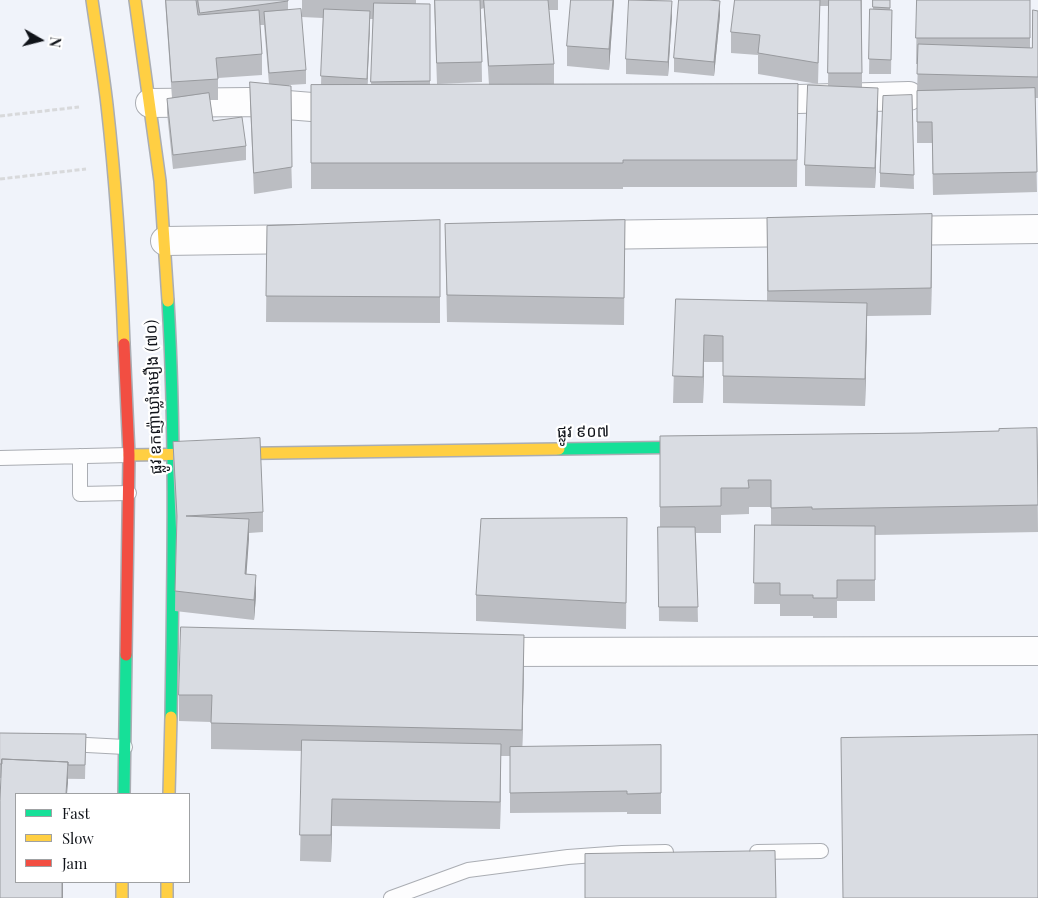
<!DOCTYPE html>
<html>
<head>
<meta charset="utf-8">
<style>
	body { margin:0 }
	#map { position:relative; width:1038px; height:898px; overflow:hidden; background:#f0f3fa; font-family:"Playfair Display",serif }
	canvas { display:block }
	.legend { position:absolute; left:15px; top:793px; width:175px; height:90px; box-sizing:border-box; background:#fff; border:1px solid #9fa1a3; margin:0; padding:6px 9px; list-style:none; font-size:15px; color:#101319 }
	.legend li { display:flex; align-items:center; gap:10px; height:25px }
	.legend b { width:25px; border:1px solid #9fa1a3 }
	.north { position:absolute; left:15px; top:15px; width:50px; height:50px; -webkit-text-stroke:4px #fff; paint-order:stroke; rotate:98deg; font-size:14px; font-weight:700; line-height:20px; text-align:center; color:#101319 }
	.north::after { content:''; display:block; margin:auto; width:18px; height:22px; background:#101319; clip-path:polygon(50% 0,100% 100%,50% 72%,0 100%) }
</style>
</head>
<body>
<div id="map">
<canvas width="1038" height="898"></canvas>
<ul class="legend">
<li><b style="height:6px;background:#16e098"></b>Fast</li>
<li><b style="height:6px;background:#ffcf43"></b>Slow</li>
<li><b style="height:6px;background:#f24e42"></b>Jam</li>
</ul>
<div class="north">N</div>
</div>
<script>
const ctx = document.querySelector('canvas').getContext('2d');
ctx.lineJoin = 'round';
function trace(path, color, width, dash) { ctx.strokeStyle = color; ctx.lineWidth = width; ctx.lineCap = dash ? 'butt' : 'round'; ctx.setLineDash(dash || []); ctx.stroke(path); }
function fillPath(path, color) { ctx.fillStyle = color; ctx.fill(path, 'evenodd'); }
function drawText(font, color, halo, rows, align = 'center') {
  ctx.font = font + ' "Playfair Display","Noto Sans Khmer",serif'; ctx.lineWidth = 4.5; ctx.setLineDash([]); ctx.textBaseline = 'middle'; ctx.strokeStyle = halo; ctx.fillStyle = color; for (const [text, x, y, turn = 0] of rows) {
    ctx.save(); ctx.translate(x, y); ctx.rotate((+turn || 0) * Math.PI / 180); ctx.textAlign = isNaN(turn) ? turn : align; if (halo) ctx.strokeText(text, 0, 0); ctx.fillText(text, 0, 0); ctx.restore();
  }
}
const path = new Path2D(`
	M0 116 79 107
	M0 179 86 169`);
const lane = new Path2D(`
	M80 456V494L129 493
	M0 458 129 455
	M68 744 125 747
	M757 852 821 851
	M391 898 468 870 568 857 622 853 666 852`);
const street = new Path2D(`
	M761 100 909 96
	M150 103 250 102 349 110
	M894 231 1038 229
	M589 235 803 232
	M165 241 303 239
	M487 652 1038 651`);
const fast = new Path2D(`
	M168 301C176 439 173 578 171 717
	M559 449 698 447
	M124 794 126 655`);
const slow = new Path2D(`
	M92 0C97 35 103 70 107 105 116 185 121 264 124 344
	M135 0 160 181 168 301
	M129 455 559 449
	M169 794 171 717
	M122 882V898
	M167 882V898`);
const jam = new Path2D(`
	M124 344 129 455 126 655`);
const wall = new Path2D(`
	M165 0H288V10L306 70V84L289 85 292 188 254 194 250 102V82L269 84 264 25H260L262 54V75L218 78V100H210L213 121 246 146V160L173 169 167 113V99L172 98Z
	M302 0H416V4H430V85H489L484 8 481 9 482 82 437 84 434 0H558V10H549L554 64V84H798L797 187H623V189H311V85H321L323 18 302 17ZM370 19H373L371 85H367Z
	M571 0H614L609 70 567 66V46Z
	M679 0H719L720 15 714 76 674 72V58Z
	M735 0H862V87L878 109 875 188 805 186V165L828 86 829 6H820L818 84 758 74V55L731 53V32Z
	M873 0H890V10H892L891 74H869L870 9H873Z
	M917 0H1030V48H1032L1038 11V98H1035L1037 192 933 195 932 143H917V91L918 64H916Z
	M672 15 668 76 626 74V59Z
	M912 95 914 189 880 187V173Z
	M767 218 932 241 931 315 867 316 865 406 723 403V362H704L703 403H673L676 299 767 301Z
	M440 220V323L266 322 267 226Z
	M625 220 624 325 447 322 445 224Z
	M1037 428 1038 532 875 535V601H837V618H813V616H780V604H754L755 525H771V507H749V514L721 515V533H696L698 622 659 621 658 527H660V436L921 433 999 431Z
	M173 442 263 512V532L249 533 246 574 256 596 254 620 175 611 176 529 173 463Z
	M627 518 626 629 476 621V595Z
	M524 662 522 747 661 745V814H627V812L510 813V756H501L500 829 332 826 331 862 300 861 302 751 211 749V722L179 721V695Z
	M0 733 86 734 85 779 0 778Z`);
const shadedWall = new Path2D(`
	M613 0H614L609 70V49Z
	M672 1V15L668 76V62Z
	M720 1V15L714 76V62Z
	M370 11V26L367 93V79Z
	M878 88V109L875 188V168Z
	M932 214V241L931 315V288Z
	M867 303V330L865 406V379Z
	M704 335V362L703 403V377Z
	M249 519V539L245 595V574Z
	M256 575V596L254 620V600Z
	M524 635V662L522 757V730Z
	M501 744V770L500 829V802Z
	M68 762V783L67 794H66Z
	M332 799V826L331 862V835Z
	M62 882H63V898H62Z`);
const building = new Path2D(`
	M166 0H196L198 15 259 10 262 54 216 58 218 79 172 82Z
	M198 0H288V1L200 13Z
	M435 0H480L482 62 437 63Z
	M484 0H548L554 64 489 66Z
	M571 0H613L609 49 567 46Z
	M629 0 672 1 668 62 626 59Z
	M679 0H709L720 1 714 62 674 58Z
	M735 0H820L818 63 758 53 760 35 731 32Z
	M829 0H861L862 73H828Z
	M873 0H890V8L873 7Z
	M917 0H1030V38H916Z
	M374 3 430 4V81L371 82Z
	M301 9 306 70 269 73 264 12Z
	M324 9 370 11 367 79 321 76Z
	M870 9 892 10 891 60 869 59Z
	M1033 10 1038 11V77L917 74 918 44 1032 48Z
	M250 82 291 86 292 167 254 173Z
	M798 84 797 160H623V163H311V85Z
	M808 85 878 88 875 168 805 165Z
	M1035 88 1037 172 933 174 932 122H917V91Z
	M209 93 213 121 242 117 246 146 173 155 167 99Z
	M912 95 914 175 880 173 883 96Z
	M932 214 931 288 768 291 767 218Z
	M440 220V297L266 296 267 226Z
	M625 220 624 298 447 295 445 224Z
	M676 299 867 303 865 379 723 376V336L704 335 703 377 673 376Z
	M1037 428 1038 505 812 509V507L771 508V480H748L749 488H721V506L660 507V436L921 433 999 431V429Z
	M260 438 263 512 186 516 249 519 245 574 256 575 254 600 175 591 177 516 173 442Z
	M627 518 626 603 476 595 481 519Z
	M755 525 875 526V580H837V598H813V595H780V583H754Z
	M658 527H695L698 607H659Z
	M181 627 524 635 522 730 211 723 212 695H179Z
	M0 733 86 734 85 765H68V762L2 759V764H0Z
	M1038 735V898H843L841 738Z
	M302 740 501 744 500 802 332 799 331 835H300Z
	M661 745V793L627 794V791L510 793V747Z
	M2 759 68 762 66 794H16V882H62V898H0V801Z
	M775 851 776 898H585V854Z`);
const streetNames = [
	["ផ្លូវ ឧកញ៉ាឃ្លាំងមឿង (៧០)",154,397,-92],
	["ផ្លូវ ៩០៧",583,432,-1]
];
trace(lane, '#aaadb3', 16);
trace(street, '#aaadb3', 30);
trace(fast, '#aaadb3', 14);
trace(slow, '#aaadb3', 14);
trace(jam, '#aaadb3', 14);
trace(path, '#d8d9db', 3, [5, 2.5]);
trace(lane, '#fdfdfe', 14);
trace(street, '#fdfdfe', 28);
trace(fast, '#16e098', 11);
trace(slow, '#ffcf43', 11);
trace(jam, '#f24e42', 11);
fillPath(wall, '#bbbdc2');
fillPath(shadedWall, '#989a9e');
fillPath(building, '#d9dce2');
trace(building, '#989a9e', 1);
drawText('16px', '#101319', '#fff', streetNames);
</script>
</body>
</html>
